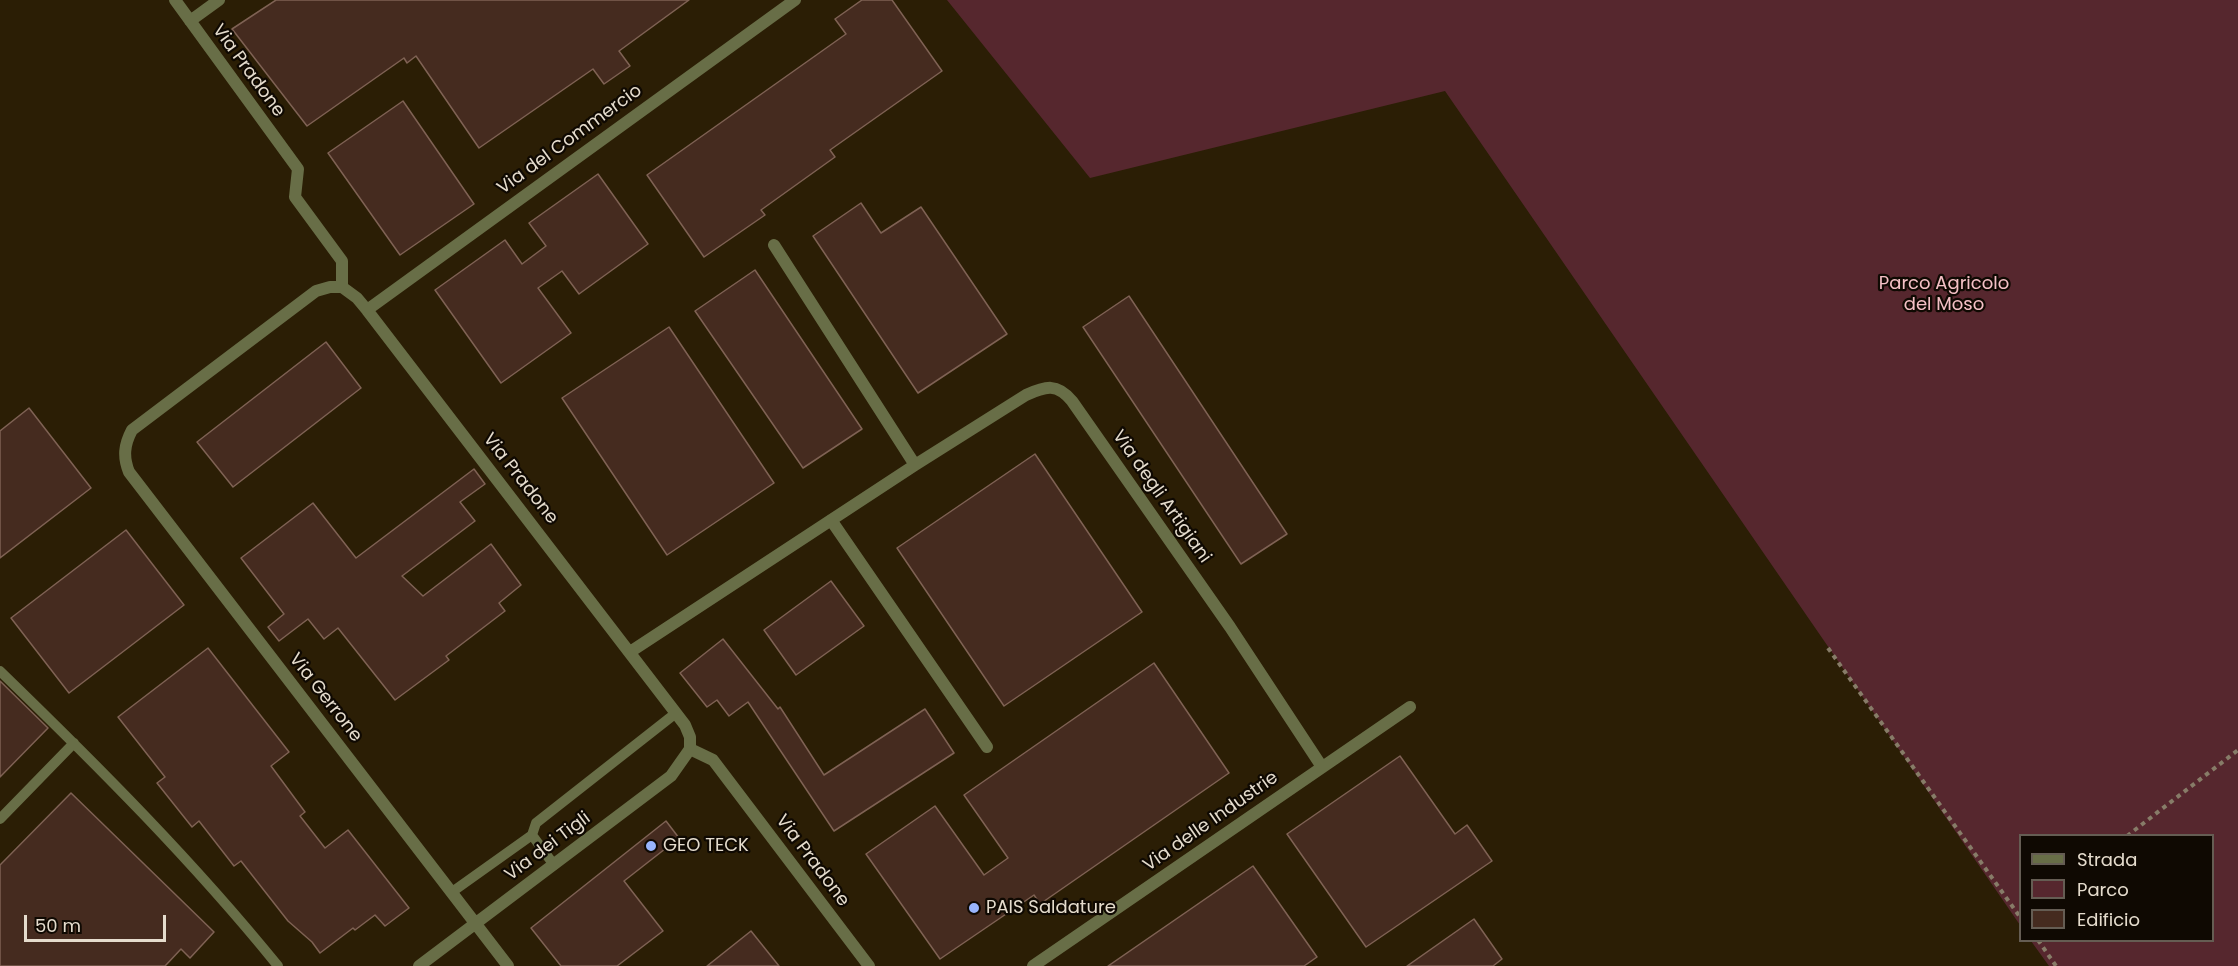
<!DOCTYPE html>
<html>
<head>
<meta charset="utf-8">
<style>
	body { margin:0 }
	#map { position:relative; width:2238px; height:966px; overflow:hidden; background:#2b1e05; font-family:Poppins,sans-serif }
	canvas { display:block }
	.legend { position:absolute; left:2019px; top:834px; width:195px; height:108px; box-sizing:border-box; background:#0f0902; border:2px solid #655d53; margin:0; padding:8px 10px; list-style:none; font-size:18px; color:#e5dccd }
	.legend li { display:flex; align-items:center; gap:12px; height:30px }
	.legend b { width:30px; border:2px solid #655d53 }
	.scale { position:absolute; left:24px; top:915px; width:142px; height:27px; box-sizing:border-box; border:3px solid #e5dccd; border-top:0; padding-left:8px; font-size:18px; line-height:21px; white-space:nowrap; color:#e5dccd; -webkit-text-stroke:4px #0f0902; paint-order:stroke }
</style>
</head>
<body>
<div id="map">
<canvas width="2238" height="966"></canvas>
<ul class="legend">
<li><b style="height:8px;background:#686e47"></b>Strada</li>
<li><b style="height:16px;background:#56272e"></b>Parco</li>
<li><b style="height:16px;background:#452b1f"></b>Edificio</li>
</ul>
<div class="scale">50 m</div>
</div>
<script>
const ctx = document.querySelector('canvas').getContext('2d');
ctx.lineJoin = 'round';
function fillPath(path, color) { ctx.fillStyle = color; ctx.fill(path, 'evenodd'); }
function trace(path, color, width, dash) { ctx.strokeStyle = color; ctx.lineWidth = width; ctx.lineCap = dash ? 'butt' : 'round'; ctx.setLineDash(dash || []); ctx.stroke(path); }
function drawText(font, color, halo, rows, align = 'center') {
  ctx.font = font + ' Poppins,sans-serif'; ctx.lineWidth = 4.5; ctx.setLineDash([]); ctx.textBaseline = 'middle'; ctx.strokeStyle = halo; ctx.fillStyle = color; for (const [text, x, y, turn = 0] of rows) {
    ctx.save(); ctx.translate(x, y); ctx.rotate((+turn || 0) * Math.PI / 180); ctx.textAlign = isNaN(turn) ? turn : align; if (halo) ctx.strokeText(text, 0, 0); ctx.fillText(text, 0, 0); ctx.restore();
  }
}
const green = new Path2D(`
	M947 0H2238V966H2049L2031 941 2212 940V836H2020V925L1445 91 1090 178Z`);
const building = new Path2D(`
	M276 0H689L619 51 630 66 604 84 593 69 479 148 416 56 407 63 404 58 307 126 232 29Z
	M862 0H892L942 71 830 150 835 157 761 210 765 215 704 257 647 175 846 34 835 19Z
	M403 101 474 204 400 255 328 153Z
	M598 174 648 244 579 294 562 271 538 288 571 333 501 383 435 290 505 240 522 264 546 246 529 223Z
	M861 203 881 233 921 207 1007 334 918 393 813 236Z
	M755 270 862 429 803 468 695 311Z
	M1129 296 1287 534 1241 564 1083 327Z
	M669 327 774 483 667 555 562 398Z
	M326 342 361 388 233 487 197 442Z
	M29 408 91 488 0 558V431Z
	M1035 454 1142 612 1004 706 897 548Z
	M474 469 485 484 460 502 475 521 402 576 423 596 491 544 521 585 499 603 505 611 446 656 449 660 395 700 338 628 324 639 308 619 279 641 268 627 284 614 241 558 313 503 356 558Z
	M126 530 184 605 69 693 11 618Z
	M831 581 864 626 796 675 764 630Z
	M723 639 778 709 780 707 824 775 925 709 954 753 834 831 748 702 729 716 717 700 707 707 680 673Z
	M208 648 289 752 271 766 305 812 300 816 325 848 348 830 409 908 385 926 375 915 355 930 353 928 320 953 312 942 288 921 241 861 234 866 199 821 192 827 157 783 165 777 118 717Z
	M1154 663 1229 773 1040 904 1034 895 940 959 866 854 935 806 984 875 1008 858 964 795Z
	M0 681 48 728 0 777Z
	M1400 756 1455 834 1467 825 1492 861 1366 947 1287 834Z
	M71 793 214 932 190 958 181 949 165 966H0V865Z
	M666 821 679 838 624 881 663 931 617 966H561L531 928Z
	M1253 866 1317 957 1304 966H1108Z
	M1474 919 1502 959 1493 966H1407Z
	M751 931 779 966H707Z`);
const path = new Path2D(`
	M1828 648 2020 917
	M2127 836 2238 750
	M2038 940 2056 966`);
const lane = new Path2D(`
	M0 671C97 765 193 861 278 966
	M0 819 74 743
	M532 835 554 865
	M452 892 532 835 536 823 676 713`);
const street = new Path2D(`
	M175 0 298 169 295 197 342 261V287L357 298 367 310 685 725 690 737V749L713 760 869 966
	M190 21 219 0
	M774 245 915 465
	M342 287H330L316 291 132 430C124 445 123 457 129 472L508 966
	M367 310 795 0
	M831 520 987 747
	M630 652 915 465 1026 395C1046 386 1057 383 1072 401L1230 627 1322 767
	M419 966 671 776 690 749
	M1033 966 1410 707`);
const markers = [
	[651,846,6,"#99b5fd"],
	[974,908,6,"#99b5fd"]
];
const streetNames = [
	["Via Pradone",248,71,54],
	["Via del Commercio",570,140,-36],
	["Via Pradone",520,479,52],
	["Via degli Artigiani",1161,497,55],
	["Via Gerrone",325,698,52],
	["Via delle Industrie",1211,822,-35],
	["Via dei Tigli",548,847,-37],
	["Via Pradone",812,861,53]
];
const parkNames = [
	["Parco Agricolo",1944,284],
	["del Moso",1944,305]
];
const poiNames = [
	["GEO TECK",663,846],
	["PAIS Saldature",986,908]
];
fillPath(green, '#56272e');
fillPath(building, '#452b1f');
trace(building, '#7f6254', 1.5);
trace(path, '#877c68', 4, [4.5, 4.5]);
trace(lane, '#686e47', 10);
trace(street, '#686e47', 12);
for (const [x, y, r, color] of markers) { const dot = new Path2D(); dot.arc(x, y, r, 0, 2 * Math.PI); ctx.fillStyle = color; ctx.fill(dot); trace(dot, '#0f0902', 2); }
drawText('18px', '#e5dccd', '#0f0902', streetNames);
drawText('18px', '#f4c0c5', '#0f0902', parkNames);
drawText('18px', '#e5dccd', '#0f0902', poiNames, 'left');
</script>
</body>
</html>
